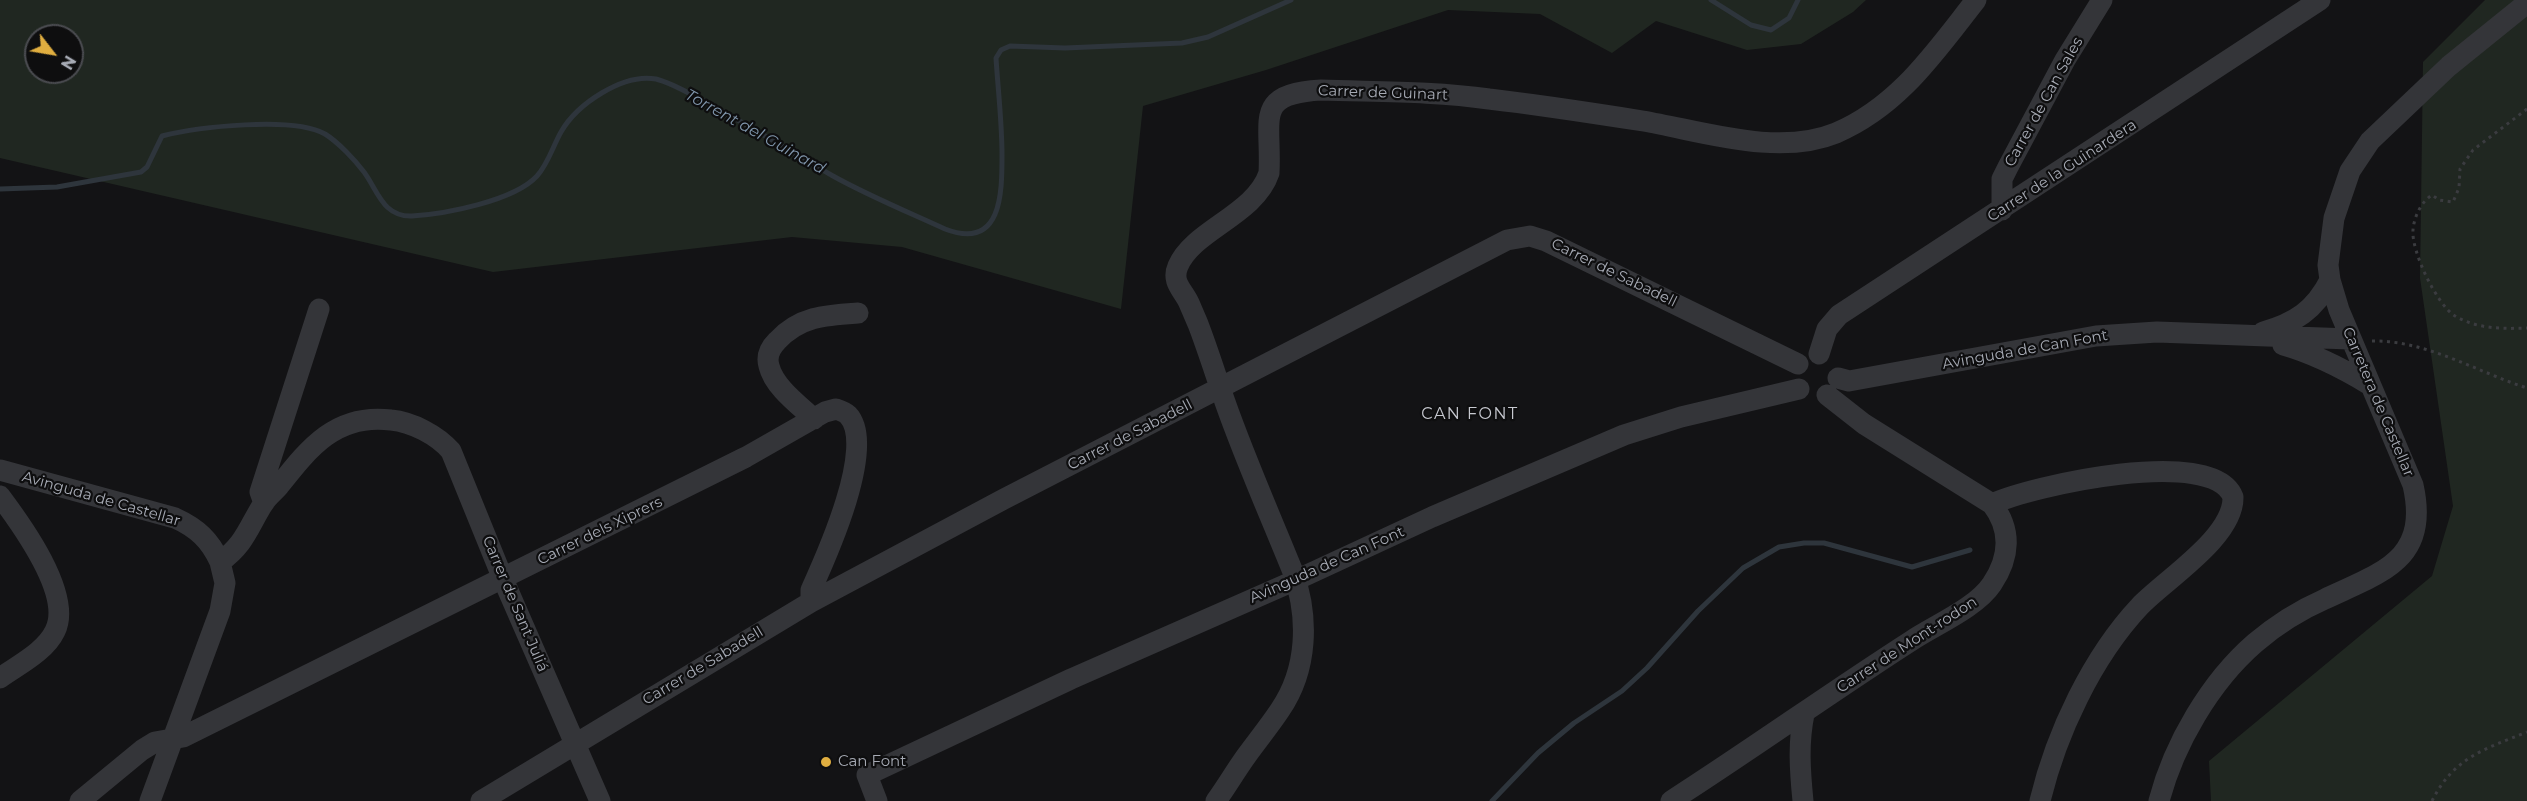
<!DOCTYPE html>
<html>
<head>
<meta charset="utf-8">
<style>
	body { margin:0 }
	#map { position:relative; width:2527px; height:801px; overflow:hidden; background:#131315; font-family:Montserrat,sans-serif }
	canvas { display:block }
	.north { position:absolute; left:24px; top:24px; width:60px; height:60px; box-sizing:border-box; background:#0e0e0f; border:2px solid #4b4c51; border-radius:50%; rotate:121deg; font-size:16px; font-weight:700; line-height:24px; text-align:center; color:#a6aab4 }
	.north::after { content:''; display:block; margin:auto; width:21px; height:27px; background:#e0ae40; clip-path:polygon(50% 0,100% 100%,50% 72%,0 100%) }
</style>
</head>
<body>
<div id="map">
<canvas width="2527" height="801"></canvas>
<div class="north">N</div>
</div>
<script>
const ctx = document.querySelector('canvas').getContext('2d');
ctx.lineJoin = 'round';
function fillPath(path, color) { ctx.fillStyle = color; ctx.fill(path, 'evenodd'); }
function trace(path, color, width, dash) { ctx.strokeStyle = color; ctx.lineWidth = width; ctx.lineCap = dash ? 'butt' : 'round'; ctx.setLineDash(dash || []); ctx.stroke(path); }
function drawText(font, color, halo, rows, align = 'center') {
  ctx.font = font + ' Montserrat,sans-serif'; ctx.lineWidth = 4.5; ctx.setLineDash([]); ctx.textBaseline = 'middle'; ctx.strokeStyle = halo; ctx.fillStyle = color; for (const [text, x, y, turn = 0] of rows) {
    ctx.save(); ctx.translate(x, y); ctx.rotate((+turn || 0) * Math.PI / 180); ctx.textAlign = isNaN(turn) ? turn : align; if (halo) ctx.strokeText(text, 0, 0); ctx.fillText(text, 0, 0); ctx.restore();
  }
}
const green = new Path2D(`
	M0 0H1866L1853 12 1801 44 1747 50 1656 21 1612 53 1540 14 1448 10 1266 70 1143 106 1121 309 902 247 792 237 493 272 0 158ZM36 36H72V72H36Z
	M2485 0H2527V801H2211L2209 761 2432 576 2453 506 2420 278 2423 62Z`);
const stream = new Path2D(`
	M1711 0 1751 25 1771 30 1789 18 1798 0
	M0 189 57 187 141 172 147 167 162 136C197 127 293 116 325 134 338 142 355 160 364 172 378 191 383 217 412 216 445 214 514 201 537 176 548 164 553 146 561 132 577 104 623 73 656 79 672 83 688 93 702 100 747 124 789 151 833 176 869 196 908 212 945 229 1002 251 1002 193 1002 155 1002 122 998 90 996 58L1001 50 1010 46 1065 48 1182 43 1208 37 1291 0
	M1492 801 1538 753 1574 723 1622 691 1647 668 1698 611 1743 568 1779 547 1804 543H1824L1912 567 1970 550`);
const path = new Path2D(`
	M2527 109 2473 150 2460 169 2459 188 2453 202 2439 200 2432 195C2421 202 2414 217 2413 230 2411 251 2437 305 2455 316 2477 329 2502 329 2527 328
	M2372 341C2426 340 2477 372 2527 388
	M2432 801C2454 757 2485 749 2527 732`);
const minor = new Path2D(`
	M2002 210V179L2008 167 2065 60 2102 0
	M2263 332C2295 323 2315 310 2330 280
	M2283 345C2315 354 2342 368 2370 385
	M1819 354 1827 329 1839 315 2320 0
	M1838 378 1849 381 1871 377 2096 336 2157 332 2350 339
	M814 419C799 405 774 387 769 366 766 356 770 348 777 341 800 316 827 315 858 313
	M0 470 175 518C197 528 210 540 220 562
	M0 496C21 524 73 595 55 631 45 652 18 665 0 678
	M264 503 260 492 319 309
	M1992 504C2031 486 2213 445 2233 497 2234 537 2166 579 2140 606 2092 657 2056 734 2040 801
	M80 801 142 750 155 742 183 737 746 457 825 412 836 409C839 410 845 412 848 415 877 445 826 557 811 590V602
	M150 801 220 611 225 583 220 562C245 544 248 528 263 504 267 497 274 492 279 486 309 448 336 413 391 420 412 422 437 435 451 451L503 579 600 801
	M481 801 811 602 1004 499 1507 240 1530 236 1546 241 1798 364
	M877 801 867 775 1071 679 1296 580 1432 517 1624 435 1681 417 1799 389
	M1216 801C1227 786 1236 770 1247 755 1258 740 1270 725 1280 710 1308 669 1309 617 1293 572 1270 515 1245 459 1225 402 1216 376 1208 350 1198 324 1195 317 1192 310 1189 303 1183 290 1171 282 1178 266 1193 230 1255 215 1269 173 1272 119 1253 94 1321 90 1377 92 1434 91 1489 99 1541 105 1592 113 1643 121 1702 131 1778 157 1836 133 1899 106 1935 52 1976 0
	M1671 801C1752 749 1830 693 1911 641 1935 625 1976 608 1992 584 2010 557 2012 530 1992 504L1864 424 1827 395
	M1803 801C1800 771 1798 743 1804 714
	M2159 801C2174 744 2210 682 2255 643 2276 625 2300 610 2325 599 2382 572 2430 560 2413 485L2339 310 2330 280 2328 265 2334 218 2350 171 2370 141 2449 66 2527 3`);
const markers = [
	[826,762,6,"#e0ae40"]
];
const streetNames = [
	["Carrer de Guinart",1383,93,2],
	["Carrer de Can Sales",2044,102,-61],
	["Carrer de la Guinardera",2062,171,-33],
	["Carrer de Sabadell",1614,273,26],
	["Avinguda de Can Font",2025,350,-10],
	["Carretera de Castellar",2378,402,67],
	["Carrer de Sabadell",1130,435,-27],
	["Avinguda de Castellar",101,499,16],
	["Carrer dels Xiprers",600,531,-26],
	["Avinguda de Can Font",1327,565,-24],
	["Carrer de Sant Juliá",515,604,67],
	["Carrer de Mont-rodon",1907,645,-33],
	["Carrer de Sabadell",703,666,-31]
];
const poiNames = [
	["Can Font",838,762]
];
const waterNames = [
	["Torrent del Guinard",755,132,29]
];
const neighbourhoodNames = [
	["CAN FONT",1470,414]
];
fillPath(green, '#202721');
trace(stream, '#2e353c', 5);
trace(path, '#3b3c40', 3, [3, 4.5]);
trace(minor, '#343539', 21);
for (const [x, y, r, color] of markers) { const dot = new Path2D(); dot.arc(x, y, r, 0, 2 * Math.PI); ctx.fillStyle = color; ctx.fill(dot); trace(dot, '#0e0e0f', 2); }
drawText('15px', '#a6aab4', '#0e0e0f', streetNames);
drawText('15px', '#a6aab4', '#0e0e0f', poiNames, 'left');
drawText('italic 16px', '#8096ac', '#0e0e0f', waterNames);
ctx.letterSpacing = '1.5px';
drawText('16px', '#c7c9d0', '#0e0e0f', neighbourhoodNames);
ctx.letterSpacing = '0px';
</script>
</body>
</html>
